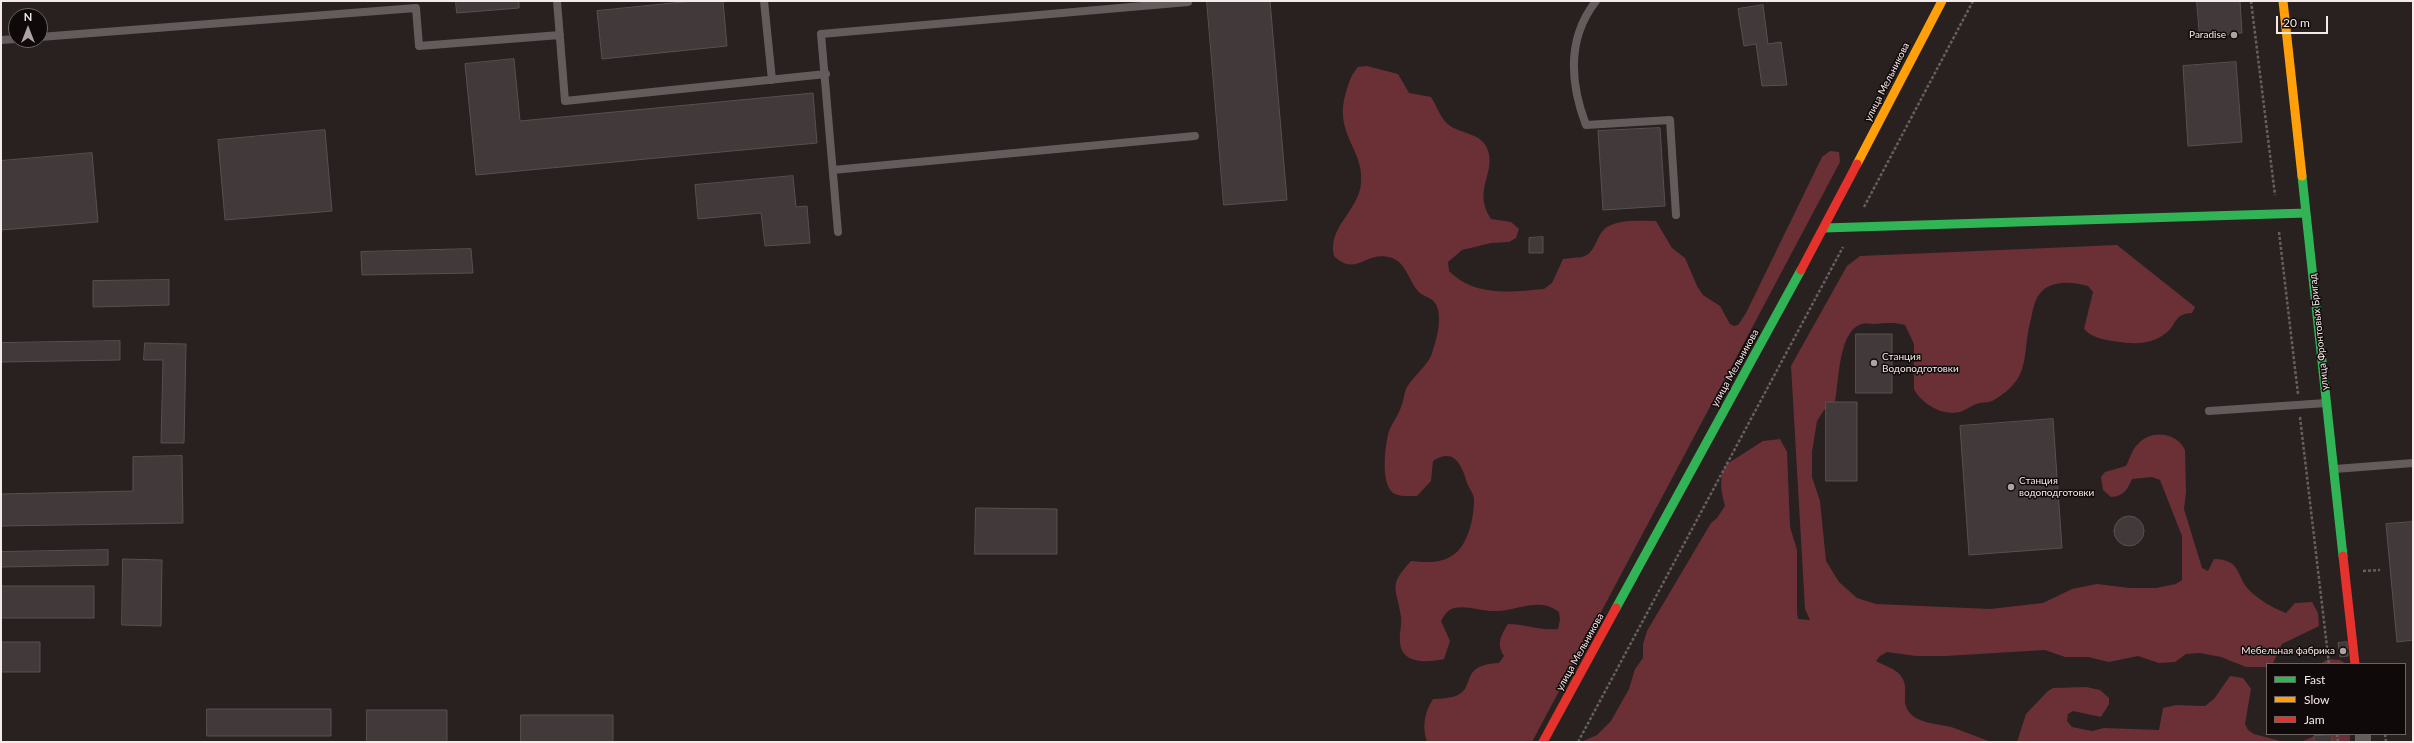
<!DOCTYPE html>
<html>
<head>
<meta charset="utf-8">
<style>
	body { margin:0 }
	#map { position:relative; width:2414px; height:743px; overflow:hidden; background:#292020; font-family:Lato,sans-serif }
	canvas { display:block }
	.frame { position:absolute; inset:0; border:2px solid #f6e9ea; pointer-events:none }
	.legend { position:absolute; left:2266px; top:663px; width:140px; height:72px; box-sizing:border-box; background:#100909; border:1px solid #6c6363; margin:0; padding:5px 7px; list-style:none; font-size:12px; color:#f6e9ea }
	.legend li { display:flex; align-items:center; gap:8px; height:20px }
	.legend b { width:20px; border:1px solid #6c6363 }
	.north { position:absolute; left:8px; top:8px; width:40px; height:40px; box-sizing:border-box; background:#100909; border:1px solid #6c6363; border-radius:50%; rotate:0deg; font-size:11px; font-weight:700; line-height:16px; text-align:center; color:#f6e9ea }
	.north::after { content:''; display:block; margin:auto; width:14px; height:18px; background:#aea3a3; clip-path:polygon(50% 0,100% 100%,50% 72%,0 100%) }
	.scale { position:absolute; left:2276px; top:16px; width:52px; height:18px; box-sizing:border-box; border:2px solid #f6e9ea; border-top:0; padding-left:5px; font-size:12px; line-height:14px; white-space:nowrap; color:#f6e9ea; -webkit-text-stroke:3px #100909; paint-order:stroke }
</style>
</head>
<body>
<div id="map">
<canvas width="2414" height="743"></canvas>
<div class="frame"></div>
<ul class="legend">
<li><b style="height:5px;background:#30b455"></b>Fast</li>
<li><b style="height:5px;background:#ff9f0a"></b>Slow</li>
<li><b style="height:5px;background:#e5322d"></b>Jam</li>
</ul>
<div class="north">N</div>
<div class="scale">20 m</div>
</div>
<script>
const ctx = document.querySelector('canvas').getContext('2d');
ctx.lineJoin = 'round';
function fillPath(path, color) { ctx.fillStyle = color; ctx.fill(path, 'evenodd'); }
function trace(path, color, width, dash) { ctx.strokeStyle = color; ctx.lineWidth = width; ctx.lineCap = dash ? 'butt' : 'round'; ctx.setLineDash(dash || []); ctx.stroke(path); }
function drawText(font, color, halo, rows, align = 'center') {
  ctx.font = font + ' Lato,sans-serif'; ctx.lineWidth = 3; ctx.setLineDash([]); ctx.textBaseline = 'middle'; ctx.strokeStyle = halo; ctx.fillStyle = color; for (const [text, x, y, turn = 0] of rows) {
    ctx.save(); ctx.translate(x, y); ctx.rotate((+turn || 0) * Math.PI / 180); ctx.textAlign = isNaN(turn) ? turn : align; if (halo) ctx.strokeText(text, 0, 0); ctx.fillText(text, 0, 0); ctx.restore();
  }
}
const green = new Path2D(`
	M1367 66 1398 74 1409 93 1431 97C1437 106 1440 118 1449 125 1459 133 1479 133 1486 146 1499 171 1471 189 1491 219L1511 222 1519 229 1516 238 1509 242 1491 243 1462 250 1448 262 1449 271C1475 297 1511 292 1544 289L1552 283 1563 259C1569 258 1576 258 1582 257 1597 253 1595 235 1607 227 1621 219 1640 221 1656 221L1672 248 1685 258 1697 286 1703 295 1720 306 1730 324 1734 326 1738 325 1746 313 1822 157 1830 151 1839 152 1840 162 1532 742H1427C1422 727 1424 713 1433 699 1440 699 1451 698 1458 695 1476 686 1459 665 1499 663L1504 656C1496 644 1501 635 1508 624 1525 624 1541 631 1558 629L1560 620 1559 612C1537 596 1517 612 1494 611 1482 611 1465 605 1454 608 1447 610 1445 615 1441 621L1450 641 1444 659C1427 663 1401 664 1400 642 1399 633 1402 625 1401 617 1397 587 1387 587 1411 561 1425 562 1437 564 1450 557 1468 548 1474 518 1474 500 1474 494 1469 488 1467 483 1462 465 1454 447 1433 461L1431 481 1417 496C1408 496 1396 497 1391 491 1381 479 1385 445 1389 431 1392 423 1398 416 1401 407 1404 401 1404 392 1407 387 1413 377 1427 365 1431 356 1436 342 1444 316 1435 303 1431 297 1422 296 1418 291 1409 281 1406 263 1392 258 1367 249 1356 278 1334 256 1327 228 1358 211 1361 184 1365 149 1333 135 1346 92 1349 82 1351 75 1358 67Z
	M2117 245 2195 307 2192 313C2173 314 2177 325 2166 333 2149 346 2132 344 2112 341 2102 339 2091 337 2084 329L2093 292 2088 286C2073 282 2054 280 2042 291 2034 299 2033 310 2031 319 2021 356 2033 377 1994 400 1989 403 1984 402 1979 403 1963 409 1963 415 1945 412 1934 410 1919 400 1914 389V344L1905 325C1894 322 1885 323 1875 324 1871 324 1866 323 1862 324 1838 330 1839 384 1835 402L1824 410 1817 421 1812 452V477L1820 501 1826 561 1839 582 1857 598 1876 604 1990 609 2043 603 2072 589 2097 584 2129 588H2156L2176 584 2182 580V536L2160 480 2152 477 2132 479C2127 490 2124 496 2111 497L2103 490 2101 477 2105 472 2126 466C2130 459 2132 449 2138 444 2151 429 2177 432 2185 450L2186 492 2184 509 2202 568 2208 571 2214 559C2241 559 2236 576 2249 590 2259 600 2273 608 2286 613L2295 603 2312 602 2318 613 2319 626 2282 644 2273 663 2267 664V667H2246L2221 657 2200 653 2186 654 2175 662 2159 663 2138 656 2109 662 2088 657H2065L2045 650 1945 656H1916L1887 652 1880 656 1876 661C1883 665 1891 667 1897 672 1913 686 1899 699 1909 712 1919 725 1942 723 1957 729 1968 733 1980 738 1991 742H1581L1597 735 1611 721 1629 689 1635 669 1643 658V644L1647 631 1711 523 1717 518 1725 506C1721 492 1718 477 1727 464L1763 441 1780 439 1787 452 1790 527 1797 550V613L1798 619 1810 620 1805 609 1791 366 1847 266 1860 256Z
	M2328 659 2340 660 2346 664H2320Z
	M2230 676 2243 678 2251 689 2245 724 2248 730 2254 734 2284 742 2303 741 2319 734H2350V742H2017L2026 714 2048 691 2053 688 2086 687 2100 690 2109 698V704L2101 717 2073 711 2068 714 2067 721 2072 727 2092 731 2104 728 2159 730 2163 708 2176 705 2205 706 2214 699Z`);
const building = new Path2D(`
	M456 1H519V8L457 13Z
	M693 1H723L727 46 602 59 597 11Z
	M1207 1H1270L1287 200 1224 205Z
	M2197 1H2240L2242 33 2200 37Z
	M1763 5 1768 44 1781 42 1787 85 1762 86 1756 44 1744 46 1738 9Z
	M514 59 520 121 813 93 817 143 476 175 465 64Z
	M2236 62 2242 142 2188 146 2183 66Z
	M1660 128 1665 206 1603 210 1598 131Z
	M325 130 332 211 225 220 218 140Z
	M92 153 98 222 1 230V161Z
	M793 176 796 207 807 206 810 243 765 246 761 213 698 219 695 185Z
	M1543 237V253H1529V238Z
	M471 249 473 273 362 275 361 252Z
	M169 280V305L93 307V281Z
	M1856 334H1892V393H1856Z
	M120 341V360L1 362V343Z
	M145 343 186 344 184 443H161L163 360H144Z
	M1826 402H1857V481H1826Z
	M2053 419 2062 548 1969 555 1960 426Z
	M182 456 183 523 1 526V494L133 491V457Z
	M976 508 1057 509V554H975Z
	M2114 531a15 15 0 1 1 30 0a15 15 0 1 1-30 0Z
	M2413 522V640L2397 642 2386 524Z
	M108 550V565L1 567V552Z
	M123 559 162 560 161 626 122 625Z
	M1 586H94V618H1Z
	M2 642H40V672H2Z
	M2347 642 2348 656 2340 657 2338 643Z
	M207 709H331V736H207Z
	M367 710H447V742H367Z
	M521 715H613V742H521Z
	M2332 735V742H2314V736Z`);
const path = new Path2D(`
	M2251 1 2275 195
	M1864 207 1973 1
	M2279 232 2298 394
	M2300 417 2329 664
	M2363 571 2380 570
	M2337 734 2338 742
	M2385 734 2386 742
	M1578 742 1843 247`);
const lane = new Path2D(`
	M557 1 565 101 826 74
	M764 1 772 80
	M1596 1C1567 38 1570 83 1586 125L1670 120 1676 215
	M40 37 416 8 419 46 560 35
	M1 40 16 39
	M833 170 1195 136
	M838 232 821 34 1188 2
	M2209 411 2326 403
	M2335 469 2413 463`);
const street = new Path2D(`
	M2363 734V742`);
const fast = new Path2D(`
	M2302 176 2343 556
	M1824 228 2306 213
	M1616 608 1801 270`);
const slow = new Path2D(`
	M2283 1 2302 176
	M1857 164 1942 1`);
const jam = new Path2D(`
	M1801 270 1857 164
	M2343 556 2355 664
	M1543 742 1616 608`);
const markers = [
	[2234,35,4,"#aea3a3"],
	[1874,363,4,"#aea3a3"],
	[2011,487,4,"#aea3a3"],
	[2343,651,4,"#aea3a3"]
];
const poiNames = [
	["Paradise",2226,35],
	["Станция",1882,357,"left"],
	["Водоподготовки",1882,369,"left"],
	["Станция",2019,481,"left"],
	["водоподготовки",2019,493,"left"],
	["Мебельная фабрика",2335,651]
];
const streetNames = [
	["улица Мельникова",1887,82,-63],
	["улица Фронтовых Бригад",2319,332,-96],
	["улица Мельникова",1735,368,-61],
	["улица Мельникова",1580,652,-61]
];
fillPath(green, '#6a3035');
fillPath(building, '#42393a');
trace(building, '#585050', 1);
trace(path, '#665f60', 2.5, [3, 2]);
trace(lane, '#645c5c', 8);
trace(street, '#645c5c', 16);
trace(fast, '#30b455', 9);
trace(slow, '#ff9f0a', 9);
trace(jam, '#e5322d', 9);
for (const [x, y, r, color] of markers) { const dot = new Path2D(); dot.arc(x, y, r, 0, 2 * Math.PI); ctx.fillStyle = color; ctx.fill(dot); trace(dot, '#100909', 1.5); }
drawText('10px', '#f6e9ea', '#100909', poiNames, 'right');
drawText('10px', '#f6e9ea', '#100909', streetNames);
</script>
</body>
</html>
